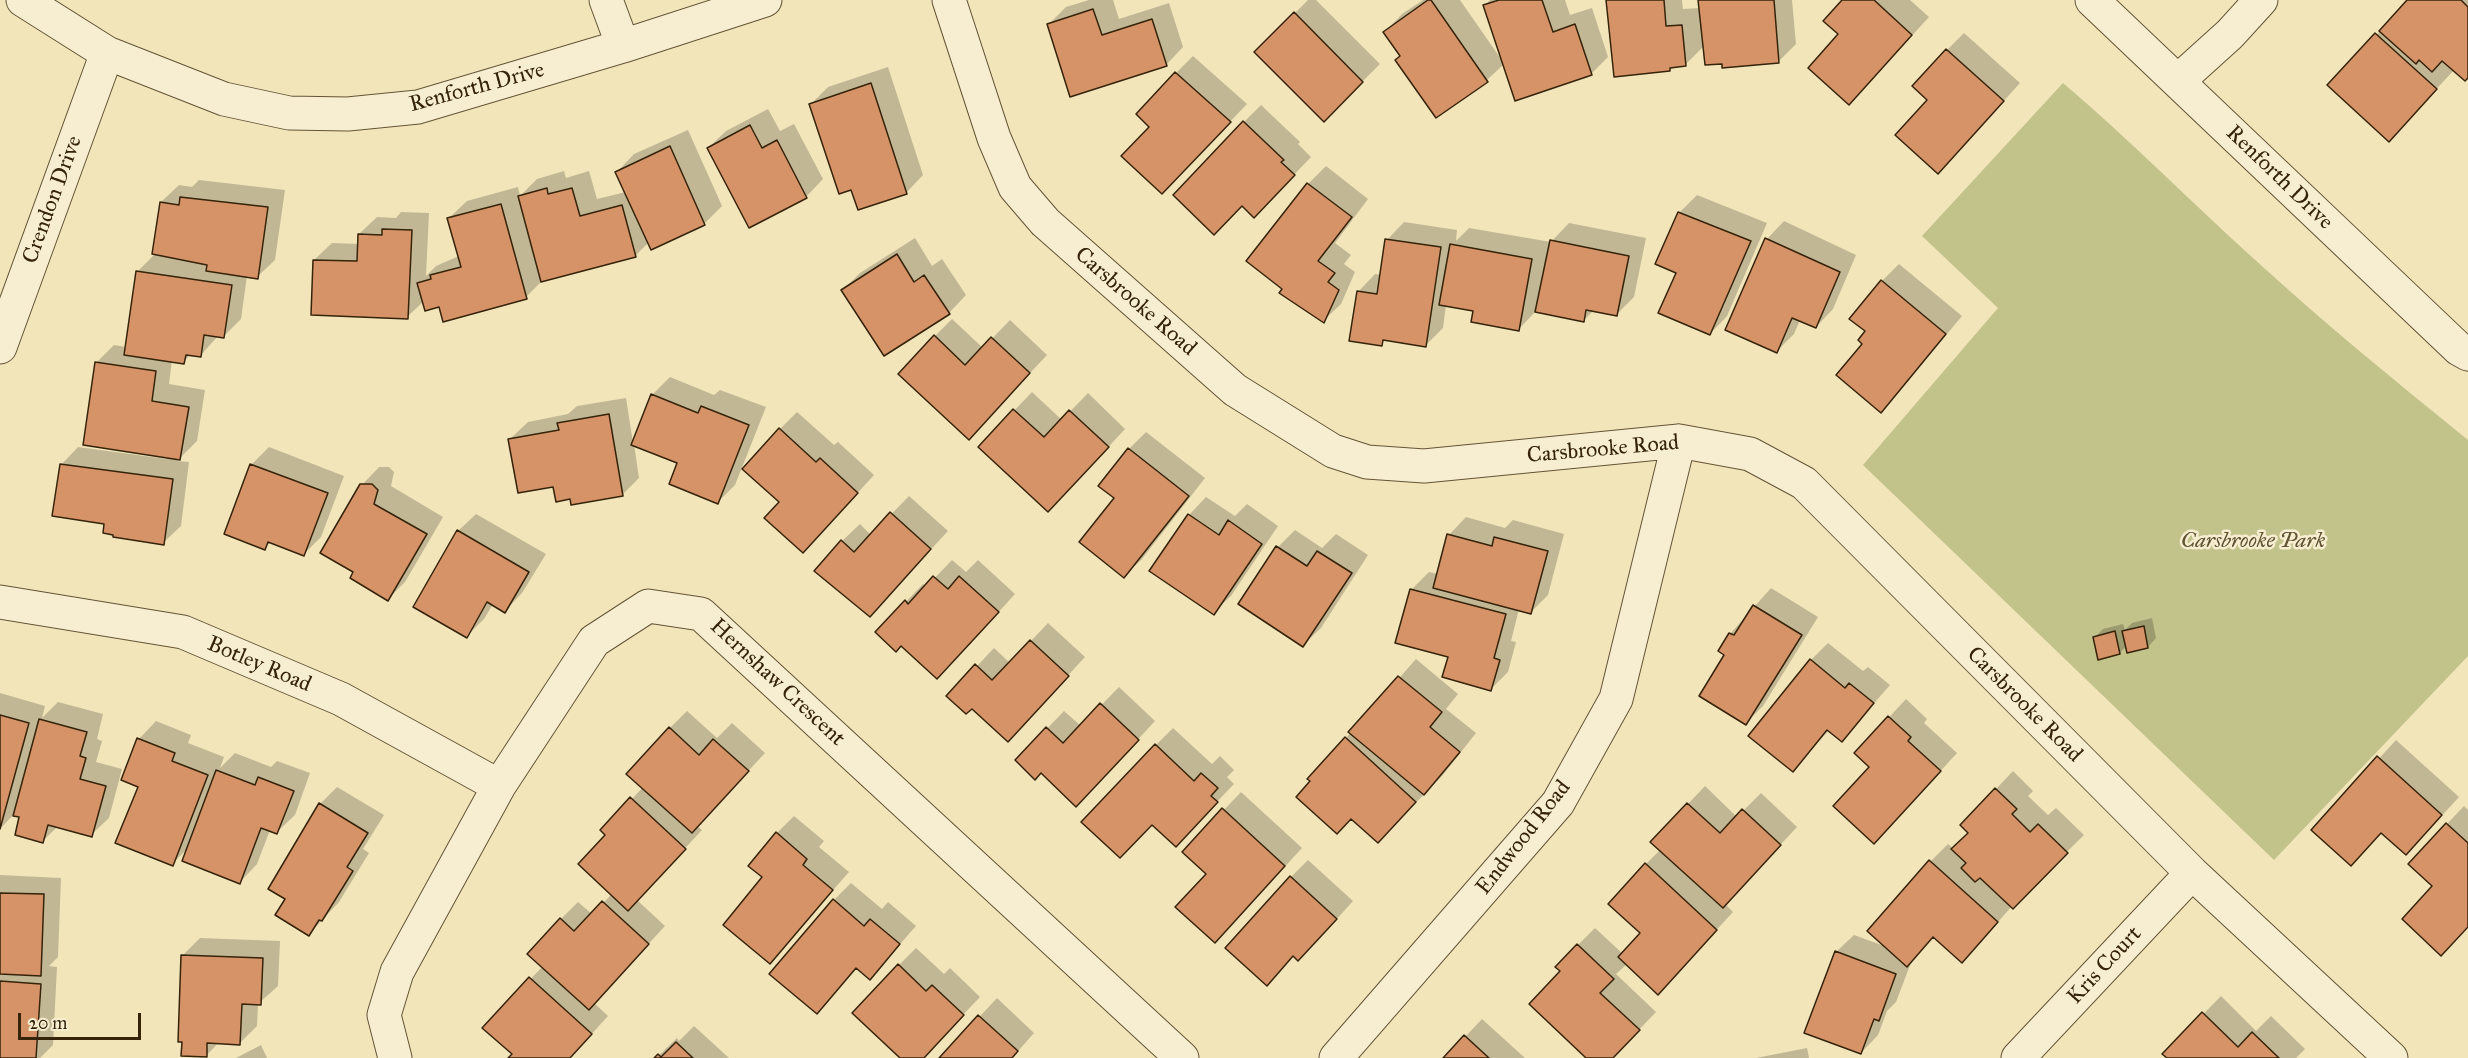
<!DOCTYPE html>
<html>
<head>
<meta charset="utf-8">
<style>
	body { margin:0 }
	#map { position:relative; width:2468px; height:1058px; overflow:hidden; background:#f2e5ba; font-family:"IM FELL Great Primer",serif }
	canvas { display:block }
	.scale { position:absolute; left:18px; top:1013px; width:123px; height:27px; box-sizing:border-box; border:3px solid #35230a; border-top:0; padding-left:8px; font-size:18px; line-height:21px; white-space:nowrap; color:#35230a; -webkit-text-stroke:4px #f7eed2; paint-order:stroke }
</style>
</head>
<body>
<div id="map">
<canvas width="2468" height="1058"></canvas>
<div class="scale">20 m</div>
</div>
<script>
const ctx = document.querySelector('canvas').getContext('2d');
ctx.lineJoin = 'round';
function fillPath(path, color) { ctx.fillStyle = color; ctx.fill(path, 'evenodd'); }
function trace(path, color, width, dash) { ctx.strokeStyle = color; ctx.lineWidth = width; ctx.lineCap = dash ? 'butt' : 'round'; ctx.setLineDash(dash || []); ctx.stroke(path); }
function drawText(font, color, halo, rows, align = 'center') {
  ctx.font = font + ' "IM FELL Great Primer",serif'; ctx.lineWidth = 5; ctx.setLineDash([]); ctx.textBaseline = 'middle'; ctx.strokeStyle = halo; ctx.fillStyle = color; for (const [text, x, y, turn = 0] of rows) {
    ctx.save(); ctx.translate(x, y); ctx.rotate((+turn || 0) * Math.PI / 180); ctx.textAlign = isNaN(turn) ? turn : align; if (halo) ctx.strokeText(text, 0, 0); ctx.fillText(text, 0, 0); ctx.restore();
  }
}
const green = new Path2D(`
	M2063 83C2129 139 2189 200 2253 258 2323 322 2395 381 2468 440V656L2274 860 1863 465 1998 308 1922 236Z`);
const shadow = new Path2D(`
	M1089 0H1113L1119 19 1169 3 1183 47 1166 65 1048 25 1066 7Z
	M1308 0H1316L1380 64 1324 120 1256 52Z
	M1423 0H1460L1501 59 1485 6 1490 0H1565L1570 15 1592 8 1608 57 1591 74 1504 64 1487 80 1436 116 1385 32 1402 14Z
	M1608 0H1682L1683 9 1701 8 1700 0H1792L1796 44 1779 61 1723 62 1705 45 1685 65 1673 66 1670 70Z
	M1844 0H1910L1929 17 1866 86 1840 34Z
	M2409 0H2468V76L2454 70 2406 122 2330 85Z
	M1964 33 2020 83 1955 155 1929 99 1947 50Z
	M1193 56 1247 104 1179 175 1151 127 1176 73Z
	M888 67 923 175 906 193 852 188 811 104 828 87Z
	M1261 105 1300 142 1298 144 1311 157 1271 199 1244 122Z
	M768 109 780 131 794 124 823 179 806 197 708 148 726 131Z
	M688 130 722 206 705 223 651 248 649 242 635 256 543 280 526 297 440 305 424 301 407 317 314 260 332 243 359 244V234L377 217 396 218 401 212 429 213 426 276 436 266 459 256 449 218 467 201 518 187 520 196 537 179 564 171 566 178 589 171 597 199 626 192 617 172 634 154Z
	M1326 166 1368 199 1335 243 1351 255 1344 264 1355 272 1341 304 1323 321 1248 261 1308 184Z
	M199 180 285 190 275 260 257 277 247 276 241 319 224 336H218L201 355 191 354 183 362 172 360 169 384 205 390 197 441 177 461 189 462 181 526 163 543 106 522 61 465 78 447 167 459 168 456 97 362 114 345 126 347 137 272 156 253 161 202 179 185 192 187Z
	M1697 195 1767 223 1727 316 1710 334 1678 272 1679 213Z
	M1784 221 1856 255 1833 309 1816 327 1800 320 1794 334 1777 351 1727 329 1767 239Z
	M1404 222 1457 230 1456 241 1469 228 1551 242 1569 223 1646 238 1634 297 1617 314 1594 310 1583 321 1536 311 1518 330 1475 310 1446 305 1443 328 1426 345 1386 339 1381 344 1358 292 1375 274 1382 275 1387 240Z
	M915 238 932 266 942 259 966 295 949 313 843 290 860 273Z
	M1899 264 1962 316 1898 393 1881 410 1864 343 1882 281Z
	M952 319 983 348 1010 320 1047 355 986 420 935 336Z
	M670 377 714 395 720 390 766 407 735 485 718 502 679 463 634 444 639 478 622 495 571 498 554 486 510 439 528 422 568 414 577 406 626 398 633 443 652 395Z
	M1032 392 1062 420 1088 393 1125 429 1066 493 980 446Z
	M797 412 834 445 838 442 874 475 820 534 781 502 780 429Z
	M1146 432 1205 478 1142 559 1124 576 1116 498 1129 449Z
	M269 447 344 476 321 537 304 554 270 542 264 548 251 465Z
	M379 467H389L394 472 391 486 443 517 405 582 388 599 355 572 362 485Z
	M909 496 948 531 887 597 842 541 860 524 871 535Z
	M1206 497 1235 516 1247 504 1278 526 1231 596 1213 613 1151 570 1189 515Z
	M476 514 546 554 522 593 505 611 493 604 484 619 467 636 458 531Z
	M1466 517 1505 528 1513 520 1564 534 1548 595 1531 612 1519 609 1511 641 1516 642 1508 672 1491 689 1450 656 1397 642 1412 589 1429 572 1438 574 1449 535Z
	M1295 530 1322 548 1336 534 1368 555 1321 628 1303 645 1278 547Z
	M952 560 966 572 978 560 1015 594 955 660 902 645 877 632 923 584 926 587Z
	M1771 588 1818 617 1763 706 1746 723 1726 655 1730 634Z
	M2152 618 2156 638 2148 647 2126 646 2120 653 2095 637 2103 629 2123 624 2125 630 2132 623Z
	M1048 623 1085 657 1025 722 972 707 949 696 994 648 1010 663Z
	M1828 643 1863 671 1868 667 1890 685 1842 740 1829 730 1793 770 1811 660Z
	M1416 659 1458 694 1446 709 1476 733 1442 776 1395 824 1346 738Z
	M1119 687 1155 721 1093 788 1041 772 1017 760 1064 711 1081 726Z
	M0 693 45 706 42 718 58 702 103 714 97 739 102 741 96 762 122 769 109 818 91 835 58 826 43 841 21 816 14 814 0 829Z
	M1906 699 1927 719 1924 723 1957 753 1891 825 1871 767 1856 753Z
	M687 711 717 738 732 723 765 753 697 826 702 830 637 900 665 926 594 1003 608 1016 570 1058H510L514 1054 484 1028 543 966 561 919 578 902 592 914 612 894 607 835 632 799 643 787 670 728Z
	M156 721 191 735 188 743 224 757 220 768 235 753 271 767 277 761 310 773 295 815 277 832 270 830 257 864 240 882 188 848 172 864 140 786 139 739Z
	M1173 728 1212 764 1220 756 1234 770 1227 777 1234 784 1193 827 1156 745Z
	M2396 740 2459 797 2423 836 2382 832 2313 830Z
	M2013 771 2033 791 2028 796 2048 815 2056 808 2084 835 2012 906 1979 944 1934 936 1912 960 1896 1002 1887 1011 1878 1035 1861 1053 1836 952 1854 935 1887 947 1931 861 1948 844 1954 849 1970 833 1962 825Z
	M1705 786 1737 817 1761 793 1797 827 1725 904 1733 912 1675 975 1627 964 1616 974 1656 1012 1612 1058H1589L1562 971 1578 945 1595 928 1623 954 1642 933 1646 864 1661 849 1652 842Z
	M337 787 384 815 363 849 369 853 339 902 309 934 287 898 320 804Z
	M1241 792 1302 848 1232 924 1208 874 1184 852Z
	M2464 806 2468 810V926L2434 886 2447 824Z
	M794 816 824 841 819 847 849 872 770 962 764 877 777 833Z
	M1308 860 1353 901 1316 942 1294 955 1284 966 1291 877Z
	M0 875 61 878 58 957 49 966 57 967 53 1045 40 1058H0Z
	M851 883 882 909 888 902 916 926 870 978 858 967 817 1012 834 900Z
	M200 938 280 941 278 986 258 1004 257 1026 240 1043 219 1042 206 1056 182 956Z
	M916 948 944 974 950 968 980 997 922 1058H903L899 965Z
	M2221 996 2256 1031 2271 1016 2305 1049 2296 1058H2169L2164 1054Z
	M997 998 1034 1033 1012 1058H941Z
	M1482 1019 1525 1058H1445Z
	M694 1026 729 1058H656L677 1038 679 1041Z
	M261 1045 267 1058H236Z
	M1807 1048 1809 1058H1756Z`);
const building = new Path2D(`
	M1428 0H1431L1488 82 1436 118 1395 60 1400 56 1383 32Z
	M1499 0H1542L1553 32 1575 24 1592 75 1515 101 1483 5Z
	M1606 0H1664L1666 26 1682 25 1686 66 1670 68V71L1614 77Z
	M1698 0H1774L1779 63 1722 68V64L1705 65Z
	M1842 0H1874L1912 35 1849 105 1808 68 1838 34 1823 21Z
	M2407 0H2461L2468 7V78L2465 81 2442 61 2432 72 2419 60 2416 64 2379 31Z
	M1093 9 1102 35 1152 19 1167 66 1070 97 1047 24Z
	M1294 12 1363 82 1324 122 1254 52Z
	M2375 33 2437 89 2389 142 2327 85Z
	M1946 49 2004 101 1938 174 1895 135 1927 100 1912 86Z
	M1175 72 1231 122 1162 194 1121 156 1149 127 1136 114Z
	M871 83 907 194 858 210 851 190 839 194 809 104Z
	M1243 121 1284 160 1281 162 1295 175 1254 218 1242 206 1214 235 1173 195Z
	M750 125 762 148 777 140 807 198 749 228 707 148Z
	M670 146 705 225 651 250 615 172Z
	M1307 183 1352 217 1318 261 1335 273 1328 282 1339 290 1324 323 1279 293 1282 289 1246 261Z
	M547 188 548 194 572 188 580 216 622 205 636 257 541 282 518 196Z
	M180 197 268 207 258 279 206 271 207 265 152 254 160 202 179 205Z
	M501 204 527 299 443 322 439 307 425 311 417 283 431 279 430 275 461 267 447 218Z
	M1678 212 1751 241 1710 335 1658 313 1676 273 1655 264Z
	M382 229 412 230 408 319 311 315 313 260 357 261 358 234 382 235Z
	M1765 238 1840 272 1816 328 1792 318 1777 353 1725 330Z
	M1385 239 1441 247 1426 347 1383 340 1382 346 1349 341 1357 291 1377 294Z
	M1550 240 1629 256 1617 316 1586 310 1584 322 1535 312Z
	M1450 244 1532 259 1519 331 1471 322 1473 311 1439 305Z
	M897 254 914 282 924 275 950 314 884 356 841 290Z
	M136 271 232 285 224 338 204 335 201 357 186 355 184 364 124 355Z
	M1881 280 1946 334 1881 413 1836 375 1862 344 1858 340 1865 331 1849 319Z
	M934 335 965 365 991 337 1030 373 969 440 898 374Z
	M95 362 156 371 152 401 189 407 180 460 83 445Z
	M651 394 698 413 701 406 749 425 718 504 669 484 677 463 631 445Z
	M1013 409 1044 437 1069 410 1109 447 1048 512 978 447Z
	M609 414 623 496 571 505 570 499 556 502 553 487 518 493 508 439 559 430 557 423Z
	M779 428 816 462 820 458 858 493 803 553 764 518 779 502 742 469Z
	M1128 448 1189 496 1124 578 1079 542 1114 498 1098 486Z
	M60 464 173 479 164 545 113 537V535L103 533 104 524 52 516Z
	M250 464 328 493 304 556 268 542 265 550 224 534Z
	M360 484H372L378 490 374 504 427 534 388 601 350 578 353 572 320 553Z
	M890 512 931 549 870 617 814 571 841 540 854 552Z
	M1188 514 1219 535 1228 520 1262 544 1214 615 1149 571Z
	M457 530 529 572 505 613 487 602 467 638 413 607Z
	M1447 534 1492 546 1494 537 1548 551 1531 614 1433 588Z
	M1276 546 1307 566 1317 551 1352 573 1303 647 1238 604Z
	M933 576 948 589 959 576 999 612 937 679 901 646 896 652 875 632 905 600 908 604Z
	M1410 589 1506 614 1494 658 1500 660 1491 691 1442 677 1448 657 1395 643Z
	M1753 605 1802 635 1746 725 1699 696 1724 655 1718 651 1729 633 1734 635Z
	M2144 626 2148 648 2127 653 2122 631Z
	M2115 631 2120 654 2098 660 2093 637Z
	M1030 640 1069 676 1008 742 972 709 966 714 946 696 975 664 992 680Z
	M1810 659 1845 688 1849 683 1874 703 1842 742 1827 730 1793 772 1748 736Z
	M1398 676 1442 712 1430 727 1460 752 1424 795 1348 732Z
	M1100 703 1139 740 1076 807 1041 773 1035 780 1015 760 1046 727 1063 743Z
	M0 715 29 723 0 829Z
	M1888 716 1911 737 1908 741 1941 771 1874 844 1833 806 1869 767 1854 753Z
	M39 719 87 732 80 756 86 758 80 779 106 786 92 837 48 825 43 843 15 835 19 817 13 816Z
	M669 727 699 755 713 739 749 771 692 833 626 774Z
	M1345 737 1416 802 1378 843 1351 819 1337 834 1296 797 1310 781 1307 779Z
	M137 738 175 753 172 761 208 775 173 866 115 843 138 787 121 780Z
	M1155 744 1194 781 1201 773 1218 788 1211 796 1218 802 1176 847 1152 825 1120 858 1081 822Z
	M2377 756 2442 815 2406 855 2381 833 2351 866 2311 830Z
	M216 770 255 785 258 777 294 791 277 834 261 828 240 884 182 861Z
	M1995 788 2017 809 2012 814 2030 832 2038 824 2068 853 2013 909 1980 878 1975 882 1961 868 1966 863 1951 849 1968 833 1960 825Z
	M630 797 686 849 628 911 578 864 605 835 600 830Z
	M319 803 368 833 347 867 353 871 322 921 319 920 309 936 275 915 285 899 268 889Z
	M1687 803 1720 833 1742 809 1781 845 1723 908 1650 842Z
	M1222 808 1285 866 1215 943 1175 907 1206 874 1182 852Z
	M2446 823 2468 843V927L2441 956 2402 919 2432 886 2408 864Z
	M776 832 807 859 803 865 833 890 770 964 723 925 762 877 748 866Z
	M1929 860 1998 922 1962 963 1933 937 1907 967 1867 931Z
	M1645 863 1717 930 1658 995 1618 957 1640 933 1608 904Z
	M1290 876 1337 919 1298 961 1293 956 1267 986 1225 948Z
	M0 893 44 894 41 976 0 974Z
	M833 899 864 926 870 919 900 944 870 980 856 968 817 1014 769 974Z
	M602 901 649 944 589 1010 527 954 560 918 574 931Z
	M1577 944 1614 979 1600 993 1640 1030 1613 1058H1586L1529 1004 1560 971 1555 967Z
	M1835 951 1896 974 1879 1021 1874 1019 1861 1054 1804 1033Z
	M181 955 263 958 261 1005 242 1004 240 1045 207 1043V1057L181 1056 182 1042H178Z
	M898 964 926 991 932 985 964 1015 924 1058H900L852 1013Z
	M529 977 592 1034 570 1058H508L512 1054 482 1028Z
	M0 981 41 984 36 1058H0Z
	M2202 1012 2238 1047 2252 1032 2279 1058H2167L2162 1054Z
	M978 1015 1018 1051 1012 1058H939Z
	M1464 1035 1489 1058H1443Z
	M676 1042 693 1058H654L658 1054 661 1057Z`);
const minor = new Path2D(`
	M23 0 107 53 224 99 289 113 348 114 418 107 623 46 765 0
	M606 0 623 46
	M949 0 994 138 1015 187 1045 222 1235 390 1333 451 1367 462 1424 466 1679 441 1750 454 1804 483 2192 873 2391 1058
	M2092 0 2459 349 2468 354
	M2178 81 2230 34 2261 0
	M0 347 107 53
	M0 602 183 632 341 699 499 786
	M395 1058 384 1015 397 972 499 786 594 641 648 606 701 614 1182 1058
	M1336 1058 1558 803 1616 699 1679 441
	M2018 1058 2192 873`);
const streetNames = [
	["Renforth Drive",477,88,-15],
	["Renforth Drive",2279,178,44],
	["Crendon Drive",53,200,-70],
	["Carsbrooke Road",1135,302,41],
	["Carsbrooke Road",1603,450,-5],
	["Botley Road",259,665,23],
	["Hernshaw Crescent",777,683,43],
	["Carsbrooke Road",2024,705,45],
	["Endwood Road",1524,838,-52],
	["Kris Court",2105,966,-47]
];
const parkNames = [
	["Carsbrooke Park",2253,542]
];
fillPath(green, '#c2c28b');
fillPath(shadow, '#0003');
fillPath(building, '#d69367');
trace(building, '#35230a', 1.5);
trace(minor, '#645436', 35);
trace(minor, '#f7eed2', 33);
drawText('22px', '#35230a', '#f7eed2', streetNames);
drawText('italic 22px', '#5f5331', '#f7eed2', parkNames);
</script>
</body>
</html>
